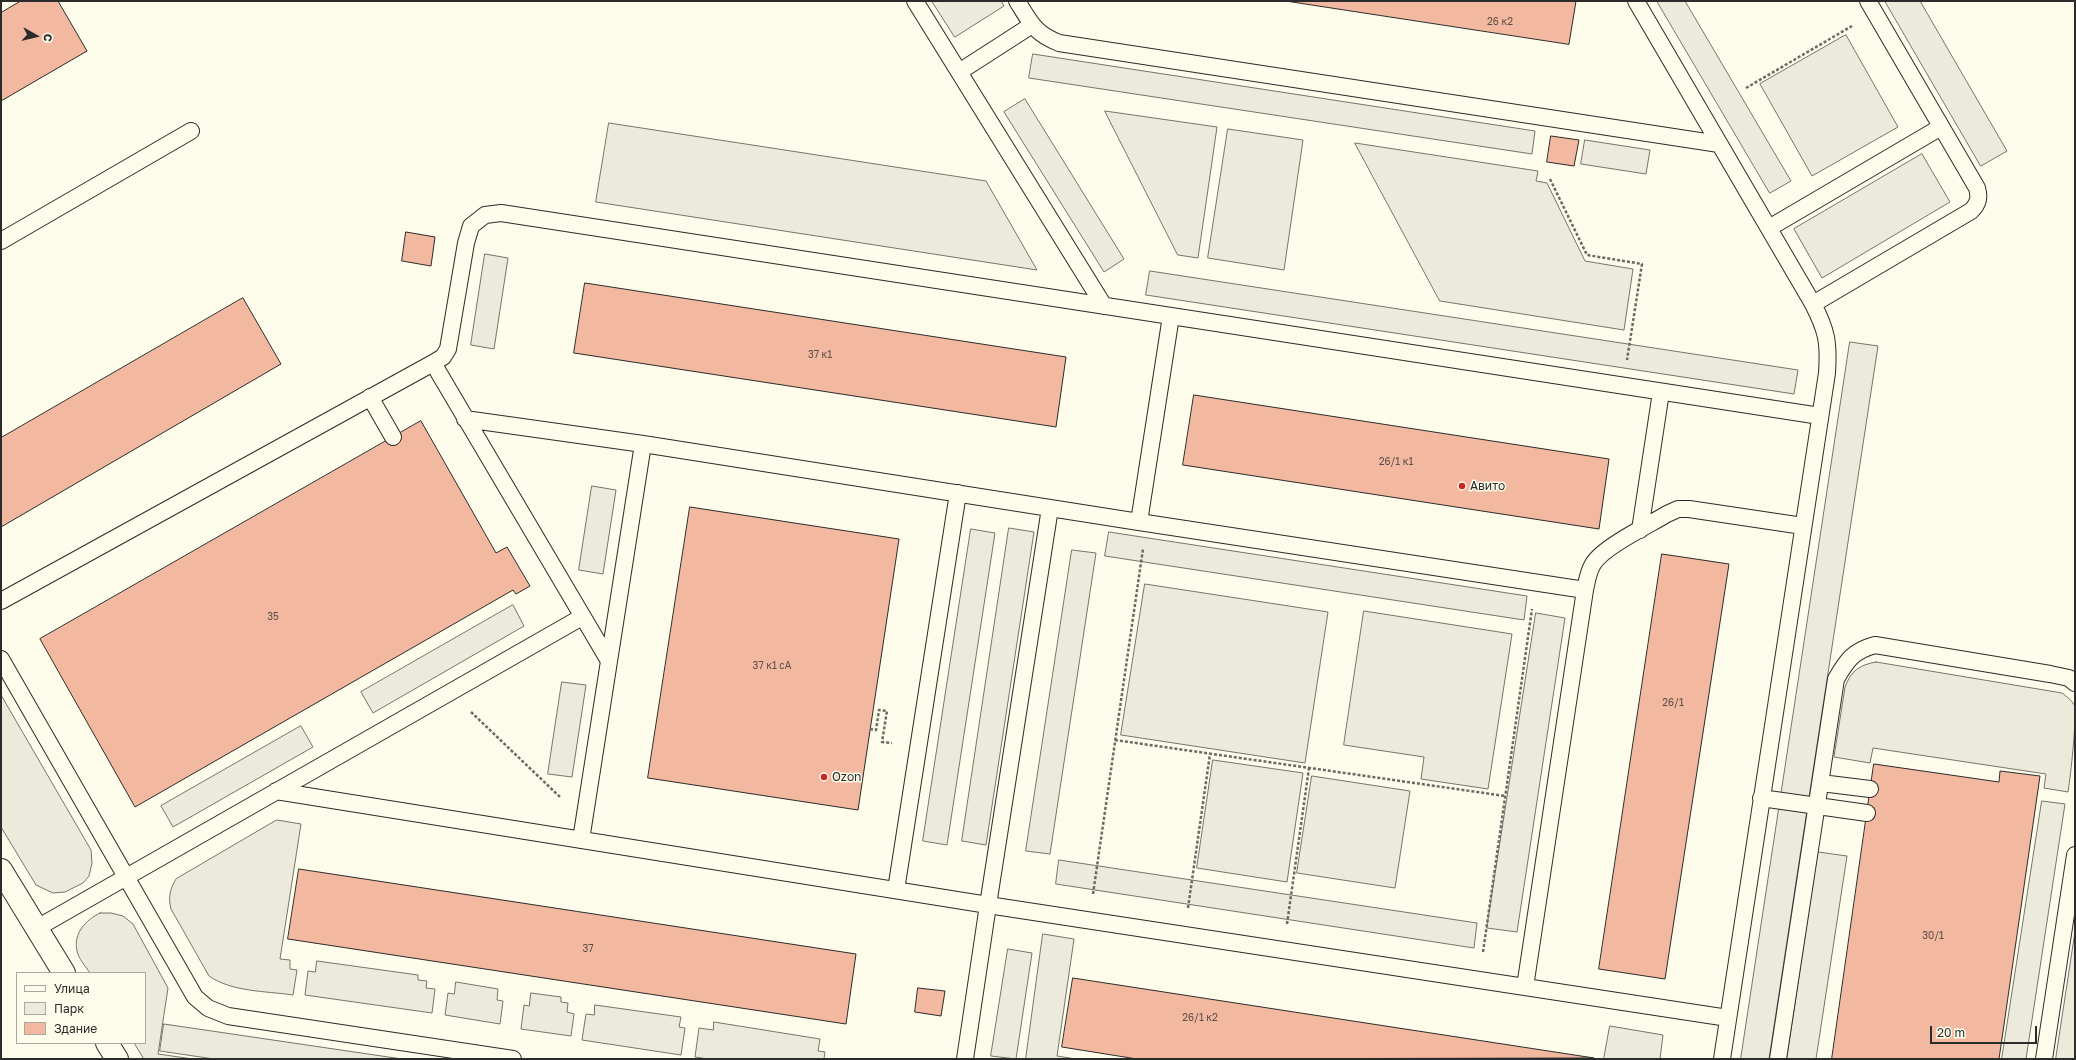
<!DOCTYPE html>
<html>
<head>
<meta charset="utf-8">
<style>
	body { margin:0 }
	#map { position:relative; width:2076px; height:1060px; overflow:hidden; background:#fdfbea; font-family:"Golos Text",sans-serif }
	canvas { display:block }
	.frame { position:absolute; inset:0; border:2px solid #2b2b2b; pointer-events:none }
	.legend { position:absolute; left:16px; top:972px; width:130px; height:72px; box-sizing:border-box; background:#fdfbea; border:1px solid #a9a89e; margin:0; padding:5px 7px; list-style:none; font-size:12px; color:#2b2b2b }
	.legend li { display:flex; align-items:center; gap:8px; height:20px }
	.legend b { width:20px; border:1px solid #a9a89e }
	.north { position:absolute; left:16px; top:16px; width:40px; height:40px; -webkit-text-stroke:3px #fdfbea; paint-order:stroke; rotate:98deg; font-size:11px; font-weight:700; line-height:16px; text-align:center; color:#2b2b2b }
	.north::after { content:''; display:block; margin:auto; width:14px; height:18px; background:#2b2b2b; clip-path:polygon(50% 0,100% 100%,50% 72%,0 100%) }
	.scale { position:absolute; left:1930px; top:1026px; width:107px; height:18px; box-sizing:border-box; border:2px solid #2b2b2b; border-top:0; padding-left:5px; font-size:12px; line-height:14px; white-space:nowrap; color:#2b2b2b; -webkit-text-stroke:3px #fdfbea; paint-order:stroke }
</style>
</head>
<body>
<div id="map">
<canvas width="2076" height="1060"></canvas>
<div class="frame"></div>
<ul class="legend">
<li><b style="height:5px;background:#fdfbea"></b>Улица</li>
<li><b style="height:11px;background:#ecebdb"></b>Парк</li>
<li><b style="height:11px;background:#f2b8a0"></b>Здание</li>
</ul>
<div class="north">С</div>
<div class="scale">20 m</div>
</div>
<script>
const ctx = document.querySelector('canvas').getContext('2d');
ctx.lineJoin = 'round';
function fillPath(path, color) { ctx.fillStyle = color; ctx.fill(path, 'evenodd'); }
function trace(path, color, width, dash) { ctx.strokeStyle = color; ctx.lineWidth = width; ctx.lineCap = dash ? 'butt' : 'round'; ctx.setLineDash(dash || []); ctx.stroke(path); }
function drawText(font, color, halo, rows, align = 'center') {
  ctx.font = font + ' "Golos Text",sans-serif'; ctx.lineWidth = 3; ctx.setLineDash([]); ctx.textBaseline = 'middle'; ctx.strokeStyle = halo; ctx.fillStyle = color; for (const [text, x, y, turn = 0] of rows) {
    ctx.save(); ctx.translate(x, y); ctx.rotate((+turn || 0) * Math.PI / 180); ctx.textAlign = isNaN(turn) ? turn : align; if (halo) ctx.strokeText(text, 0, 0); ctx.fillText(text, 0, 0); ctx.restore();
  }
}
const green = new Path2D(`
	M1846 35 1898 127 1812 176 1760 84Z
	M1105 111 1217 127 1198 258 1178 255Z
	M609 123 986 181 1037 270 596 202Z
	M1228 129 1303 140 1284 270 1208 258Z
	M1355 143 1538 171 1536 181 1547 183 1585 261 1633 269 1624 330 1440 301Z
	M1145 584 1328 612 1305 763 1121 735Z
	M1364 611 1512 634 1488 789 1421 779 1424 757 1344 745Z
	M1876 662 2062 693C2067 697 2073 701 2075 707 2076 725 2071 773 2068 792L2044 788 2046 774 1873 748 1870 763 1834 757 1845 687C1851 671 1859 665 1876 662Z
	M1 695 91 850 92 863 89 876 83 883 65 892 53 893 36 885 1 827Z
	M1213 760 1303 773 1287 882 1197 868Z
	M1312 776 1410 791 1395 888 1297 873Z
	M2042 801 2065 804 2026 1059H2002Z
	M277 820 301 824 280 959 290 960V969L297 970 293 995C266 991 232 992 209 976L171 909C168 897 170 889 176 879Z
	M1818 852 1847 856 1816 1059H1787Z
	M100 913H111L123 916 133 924 168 988 158 1054 193 1059H144L134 1043H145V973H90C86 967 78 958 77 951 73 933 86 920 100 913Z
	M1043 934 1074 939 1057 1056 1076 1059H1026Z
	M317 961 418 975V980L427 981 426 988 435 989 432 1013 305 995 308 971 315 972Z
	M456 982 498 989 497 1000 503 1001 500 1024 445 1015 448 993 454 994Z
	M531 993 561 997V1002L568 1003 567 1012 574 1014 571 1036 521 1029 524 1005 529 1006Z
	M595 1005 681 1017 679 1027 685 1028 681 1055 582 1040 586 1014 594 1015Z
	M714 1022 820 1039 818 1051 825 1052 824 1059H708L695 1057 699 1028 713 1030Z
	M1610 1026 1663 1035 1660 1059H1604Z`);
const parking = new Path2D(`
	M932 1H1001L1004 6 955 37Z
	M1657 1H1685L1791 181 1770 193Z
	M1885 1H1920L2007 151 1981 166Z
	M1033 54 1535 131 1532 154 1029 78Z
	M1025 99 1124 259 1104 272 1004 112Z
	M1585 140 1650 150 1646 174 1581 164Z
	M1922 154 1950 202 1822 278 1794 229Z
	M485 254 508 258 494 349 471 345Z
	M1150 271 1798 370 1794 394 1146 295Z
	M1850 342 1878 346 1769 1059H1741Z
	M592 486 616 490 603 574 579 570Z
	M1009 528 1034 532 986 845 962 841Z
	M971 529 995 533 947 845 923 841Z
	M1109 532 1527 596 1524 620 1105 556Z
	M1072 550 1096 553 1050 854 1026 851Z
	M513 605 524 626 373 713 361 692Z
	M1536 613 1565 618 1517 932 1487 928Z
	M562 682 586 685 572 777 548 774Z
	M301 726 313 747 173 827 161 806Z
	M1059 860 1477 923 1474 948 1056 884Z
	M2075 932V1059H2056Z
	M1008 949 1032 953 1016 1059 991 1056Z
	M164 1024 402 1059H214L160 1051Z`);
const building = new Path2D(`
	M21 1H58L87 51 1 101V13Z
	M1286 1H1576L1569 44Z
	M1551 136 1579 140 1574 166 1547 162Z
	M406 232 435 237 431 266 402 261Z
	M585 283 1066 357 1056 427 574 353Z
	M243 298 281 364 1 527V438Z
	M1194 395 1609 459 1599 529 1183 465Z
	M421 421 496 553 507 547 530 586 516 594 513 590 135 807 40 639Z
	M690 507 899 539 858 810 648 778Z
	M1662 554 1729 564 1665 979 1599 969Z
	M1874 764 1999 782 2000 771 2040 776 1999 1059H1832Z
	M299 869 856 954 846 1024 288 939Z
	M1073 978 1268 1008 1594 1058 1137 1059 1062 1047Z
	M918 988 945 991 941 1016 915 1012Z`);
const path = new Path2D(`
	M1746 88 1852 26
	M1550 179 1587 255 1642 264 1627 360
	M471 712 560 797
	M870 729 876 730 879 710 887 711 882 742 892 743
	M1115 740 1505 796
	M1093 894 1143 549
	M1188 908 1210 754
	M1287 924 1309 768
	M1483 952 1532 609`);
const lane = new Path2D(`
	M915 1 1104 306
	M1017 1C1031 23 1034 33 1059 43L1719 144
	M1636 1 1813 304C1827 331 1829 343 1827 373L1722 1059
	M959 72 1032 25
	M1769 228 1941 127
	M1 241 191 131
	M1813 304 1971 211C1978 204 1980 198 1977 188L1868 1
	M433 363 443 357 448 349 466 243 471 226 485 215 501 213 1171 316
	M370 397 393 437
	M465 419 643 444 1139 522
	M1640 530 1661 392
	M1585 590 1139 522 1171 316 1820 416
	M1 601 433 363 609 661
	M1 659 195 997 208 1008 228 1016 513 1059
	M1821 783 1870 789
	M276 791 988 905 1050 508
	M1761 798 1867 813
	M581 840 643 444
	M896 890 958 493
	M37 928 582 617
	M1525 987 1585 590C1587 581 1588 572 1593 564 1603 547 1649 525 1667 514L1678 509H1689L1803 526
	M965 1059 988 905 1728 1018
	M1778 1059 1836 679C1847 660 1853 651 1875 645L2050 674 2069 678 2075 683
	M2044 1059 2075 855`);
const street = new Path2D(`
	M1 870 64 973
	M107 1043 117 1059`);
const markers = [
	[1462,486,4,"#c62828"],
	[824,777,4,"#c62828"]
];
const numberNames = [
	["26 к2",1500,22],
	["37 к1",820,355],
	["26/1 к1",1396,462],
	["35",273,617],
	["37 к1 сА",772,666],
	["26/1",1673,703],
	["30/1",1933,936],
	["37",588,949],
	["26/1 к2",1200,1018]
];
const poiNames = [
	["Авито",1470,486],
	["Ozon",832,777]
];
fillPath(green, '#ecebdb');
trace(green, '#74746e', 1);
fillPath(parking, '#eceadb');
trace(parking, '#74746e', 1);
fillPath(building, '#f2b8a0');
trace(building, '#2b2b2b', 1);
trace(lane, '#2b2b2b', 18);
trace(street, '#2b2b2b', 24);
trace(path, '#6a6964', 2.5, [3, 2]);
trace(lane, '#fdfbea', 16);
trace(street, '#fdfbea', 22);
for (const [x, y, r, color] of markers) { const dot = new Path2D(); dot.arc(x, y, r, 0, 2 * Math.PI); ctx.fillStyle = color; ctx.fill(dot); trace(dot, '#fdfbea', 1.5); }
drawText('10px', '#5d4e48', null, numberNames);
drawText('12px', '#2b2b2b', '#fdfbea', poiNames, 'left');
</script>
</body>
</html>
